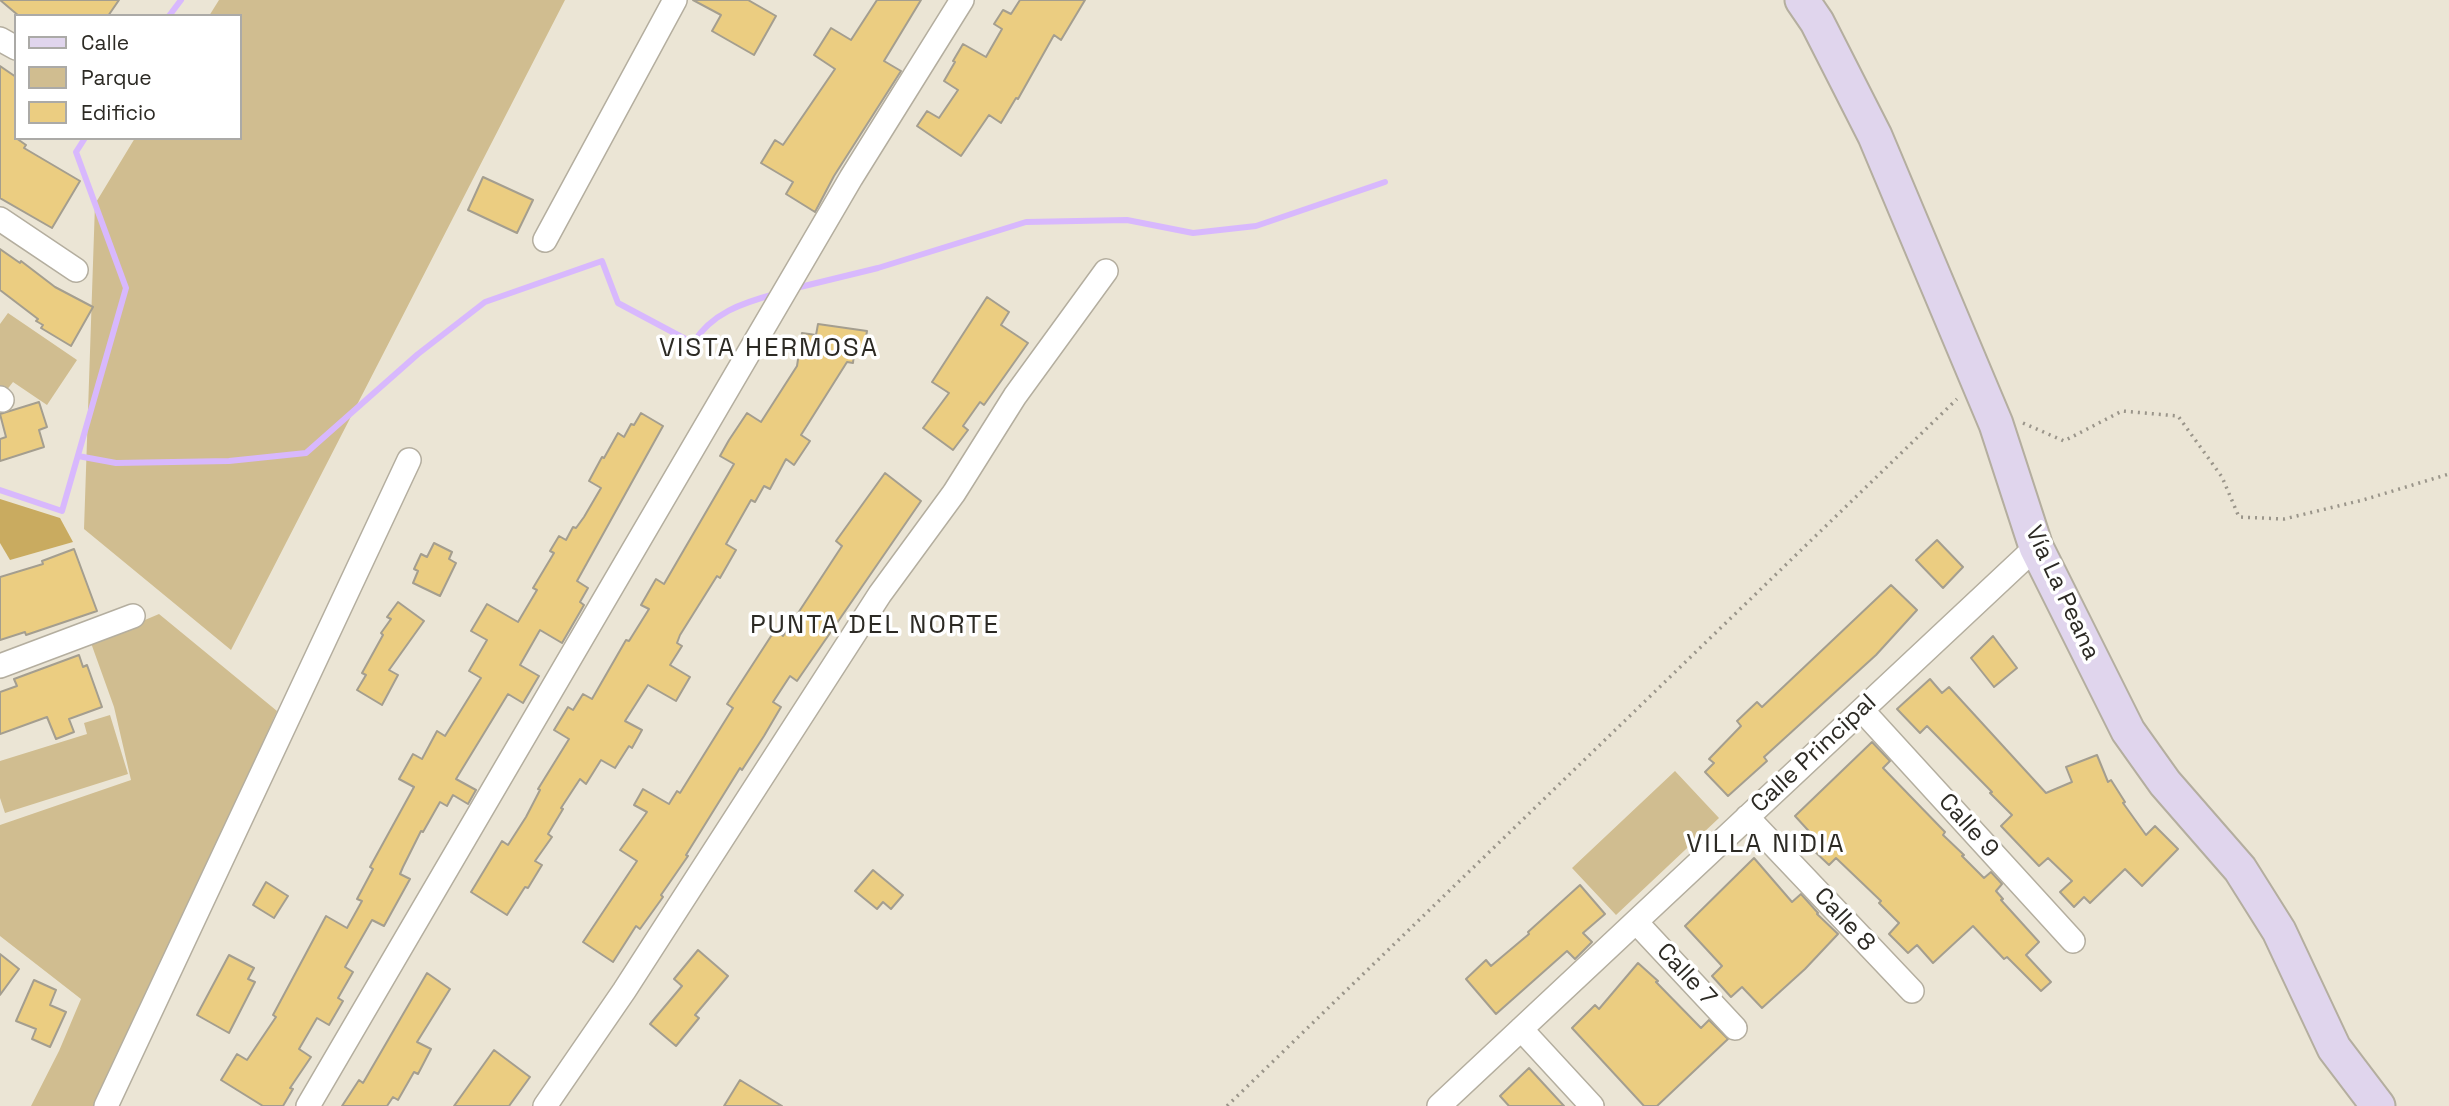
<!DOCTYPE html>
<html>
<head>
<meta charset="utf-8">
<style>
	body { margin:0 }
	#map { position:relative; width:2449px; height:1106px; overflow:hidden; background:#ebe5d5; font-family:"Space Grotesk",sans-serif }
	canvas { display:block }
	.legend { position:absolute; left:14px; top:14px; width:228px; height:126px; box-sizing:border-box; background:#fff; border:2px solid #abaaa7; margin:0; padding:9px 12px; list-style:none; font-size:21px; color:#2c2a24 }
	.legend li { display:flex; align-items:center; gap:14px; height:35px }
	.legend b { width:35px; border:2px solid #abaaa7 }
</style>
</head>
<body>
<div id="map">
<canvas width="2449" height="1106"></canvas>
<ul class="legend">
<li><b style="height:9px;background:#e0d5ed"></b>Calle</li>
<li><b style="height:19px;background:#d0bd90"></b>Parque</li>
<li><b style="height:19px;background:#ebcd81"></b>Edificio</li>
</ul>
</div>
<script>
const ctx = document.querySelector('canvas').getContext('2d');
ctx.lineJoin = 'round';
function fillPath(path, color) { ctx.fillStyle = color; ctx.fill(path, 'evenodd'); }
function trace(path, color, width, dash) { ctx.strokeStyle = color; ctx.lineWidth = width; ctx.lineCap = dash ? 'butt' : 'round'; ctx.setLineDash(dash || []); ctx.stroke(path); }
function drawText(font, color, halo, rows, align = 'center') {
  ctx.font = font + ' "Space Grotesk",sans-serif'; ctx.lineWidth = 7; ctx.setLineDash([]); ctx.textBaseline = 'middle'; ctx.strokeStyle = halo; ctx.fillStyle = color; for (const [text, x, y, turn = 0] of rows) {
    ctx.save(); ctx.translate(x, y); ctx.rotate((+turn || 0) * Math.PI / 180); ctx.textAlign = isNaN(turn) ? turn : align; if (halo) ctx.strokeText(text, 0, 0); ctx.fillText(text, 0, 0); ctx.restore();
  }
}
const green = new Path2D(`
	M219 0H565L231 650 84 529 95 204 135 138H240V16H209Z
	M8 313 77 360 47 405 13 382 6 391 0 387V324Z
	M159 614 277 711 180 929 93 1106H31L59 1051 81 999 0 936V825L131 780 114 707 91 643Z
	M110 715 128 774 5 813 0 798V761L87 734 84 723Z
	M1675 771 1719 818 1616 915 1572 868Z`);
const forest = new Path2D(`
	M0 499 60 518 73 542 10 560 0 543Z`);
const stream = new Path2D(`
	M169 16 181 0
	M796 288 878 268 1026 222 1127 220 1193 233 1256 226 1385 182
	M78 456 116 463 229 461 306 453 418 354 485 302 602 261 618 303 693 343C712 313 742 303 775 294
	M0 490 62 511 126 288 76 152 85 138`);
const building = new Path2D(`
	M0 0H119L108 16H19Z
	M693 0H748L776 16 754 55 712 31 721 15Z
	M877 0H921L884 61 901 71 834 176 815 212 786 194 793 182 761 163 775 140 783 145 835 69 814 55 831 28 851 40Z
	M1020 0H1085L1061 40 1054 35 1018 99 1016 98 1001 123 989 115 961 156 917 126 927 111 939 118 958 90 944 81 955 62 953 61 963 44 986 57 1002 29 994 24 1003 10 1011 14Z
	M0 66 16 77V138L26 145 24 148 80 181 52 228 0 198Z
	M483 177 533 200 517 233 468 210Z
	M0 249 20 263 21 261 55 287 93 307 71 346 41 328 43 325 36 321 38 319 0 290Z
	M987 297 1009 312 1001 325 1028 343 984 405 980 402 963 426 968 430 953 450 923 428 949 393 932 382Z
	M818 324 867 331 863 356 854 354 853 363 847 362 801 435 810 441 794 465 786 459 770 489 764 486 755 502 751 500 726 544 736 550 720 578 717 576 680 635 677 643 682 646 670 665 690 677 676 701 648 685 625 721 642 730 632 748 629 746 615 768 601 760 586 784 580 779 561 808 563 809 548 834 552 837 535 861 542 865 528 888 525 887 507 915 471 892 502 841 508 845 526 817 540 790 538 789 569 739 554 730 568 707 573 710 583 694 592 699 626 640 629 641 649 609 641 605 656 579 664 584 734 464 720 456 729 440 747 413 761 422 797 366 802 333 816 335Z
	M39 402 47 427 39 430 44 447 0 461V439L6 437 0 414Z
	M641 413 663 426 577 581 588 588 580 602 584 605 562 643 540 630 520 665 539 676 523 703 508 694 456 779 476 790 468 804 453 795 447 806 440 802 423 832 421 831 403 867 400 874 410 879 384 926 372 920 345 967 353 972 338 998 343 1001 329 1025 317 1018 299 1049 311 1057 290 1088 293 1089 283 1106H263L221 1080 237 1054 247 1060 276 1017 273 1015 326 916 347 928 362 901 357 899 373 869 370 867 414 787 399 779 413 754 422 759 437 731 445 736 481 678 469 671 487 640 471 631 487 604 518 622 537 590 533 588 554 553 550 551 559 536 566 540 573 527 576 528 584 517 601 488 589 481 602 457 604 458 618 433 624 437 631 424 634 425Z
	M885 473 921 501 797 681 790 676 773 702 781 707 764 736 742 770 740 768 686 855 688 856 661 895 663 897 640 929 636 926 613 962 583 942 637 861 620 850 647 812 634 805 643 789 669 804 677 791 680 793 733 708 727 704 775 630 783 636 842 546 836 541Z
	M1937 540 1963 567 1943 588 1916 560Z
	M434 543 452 552 449 559 456 563 440 596 413 583 418 571 414 569 421 554 427 557Z
	M74 549 97 611 26 635 25 632 0 640V577L43 564 42 561Z
	M1891 585 1917 610 1876 655 1764 757 1767 761 1728 796 1705 772 1714 763 1709 759 1741 726 1737 721 1757 702 1762 707Z
	M398 602 424 621 389 670 398 675 382 705 357 690 366 675 362 673 383 635 381 633 391 619 387 617Z
	M1993 636 2017 668 1994 687 1971 658Z
	M79 655 83 667 87 665 102 707 69 719 74 732 56 739 47 717 0 734V692L17 686 14 679Z
	M1930 679 1942 693 1949 687 2046 793 2072 782 2066 767 2097 755 2108 782 2111 780 2125 802 2123 803 2146 835 2155 826 2178 849 2142 886 2125 869 2090 903 2084 897 2074 907 2060 892 2072 881 2048 858 2039 866 2001 826 2012 815 1990 793 1992 792 1927 726 1920 733 1897 709Z
	M1872 742 1890 761 1883 768 1945 832 1943 835 1964 855 1962 856 1984 878 1991 872 2002 884 1996 891 2003 899 2001 900 2039 942 2026 955 2051 982 2041 991 2007 957 2004 959 1973 926 1933 963 1917 945 1908 953 1889 934 1899 923 1879 903 1881 901 1836 858 1829 865 1810 847 1817 840 1795 816Z
	M1754 858 1792 902 1801 894 1818 913 1817 914 1838 934 1805 969 1762 1008 1742 987 1731 997 1712 976 1722 966 1685 926Z
	M873 870 903 895 891 909 883 902 877 909 855 891Z
	M266 882 288 896 274 918 253 905Z
	M1580 885 1605 914 1583 933 1592 942 1575 959 1567 951 1496 1014 1466 979 1486 960 1491 966 1529 934 1528 932Z
	M698 950 728 976 695 1015 699 1018 676 1046 650 1024 682 986 674 979Z
	M0 954 19 969 0 995Z
	M229 955 254 968 248 979 255 982 229 1033 197 1015Z
	M1638 963 1658 981 1656 982 1701 1028 1709 1020 1728 1039 1657 1106H1644L1572 1028 1595 1005 1599 1009Z
	M427 973 450 989 417 1042 431 1049 418 1074 414 1072 398 1100 393 1097 387 1106H342L359 1080 363 1083Z
	M34 980 56 990 50 1005 66 1012 50 1047 32 1039 36 1029 16 1021Z
	M494 1050 530 1077 509 1106H454Z
	M1529 1068 1564 1106H1509L1500 1096Z
	M740 1080 782 1106H724Z`);
const path = new Path2D(`
	M2023 423 2064 441 2122 411 2178 416 2222 477 2239 517 2284 519 2363 500 2449 474
	M1227 1106 1957 399`);
const street = new Path2D(`
	M0 39 16 48
	M0 219 76 270
	M545 240 675 0
	M0 398 2 400
	M0 666 133 616
	M1862 710 2073 941
	M1747 817 1912 991
	M1636 922 1735 1028
	M1521 1029 1592 1106
	M106 1106 409 460
	M308 1106 851 178 962 0
	M545 1106 624 991 880 594 954 493 1015 396 1106 271
	M1439 1106 2036 547`);
const secondary = new Path2D(`
	M1802 0 1817 22 1875 136 1996 424 2036 547 2128 731 2165 783 2240 869 2279 931 2334 1048 2378 1106`);
const streetNames = [
	["Vía La Peana",2062,593,65],
	["Calle Principal",1814,754,-43],
	["Calle 9",1968,826,48],
	["Calle 8",1844,920,47],
	["Calle 7",1686,975,47]
];
const neighbourhoodNames = [
	["VISTA HERMOSA",769,349],
	["PUNTA DEL NORTE",875,626],
	["VILLA NIDIA",1766,845]
];
fillPath(green, '#d0bd90');
fillPath(forest, '#c9ab60');
trace(stream, '#d8b8fd', 6);
fillPath(building, '#ebcd81');
trace(building, '#a49e8f', 2);
trace(street, '#b4ae9f', 26);
trace(secondary, '#b4ae9f', 37);
trace(path, '#9a958a', 3.5, [2, 5]);
trace(street, '#fff', 23);
trace(secondary, '#e0d5ed', 33);
drawText('24px', '#2c2a24', '#fff', streetNames);
ctx.letterSpacing = '2px';
drawText('26px', '#2c2a24', '#fff', neighbourhoodNames);
ctx.letterSpacing = '0px';
</script>
</body>
</html>
